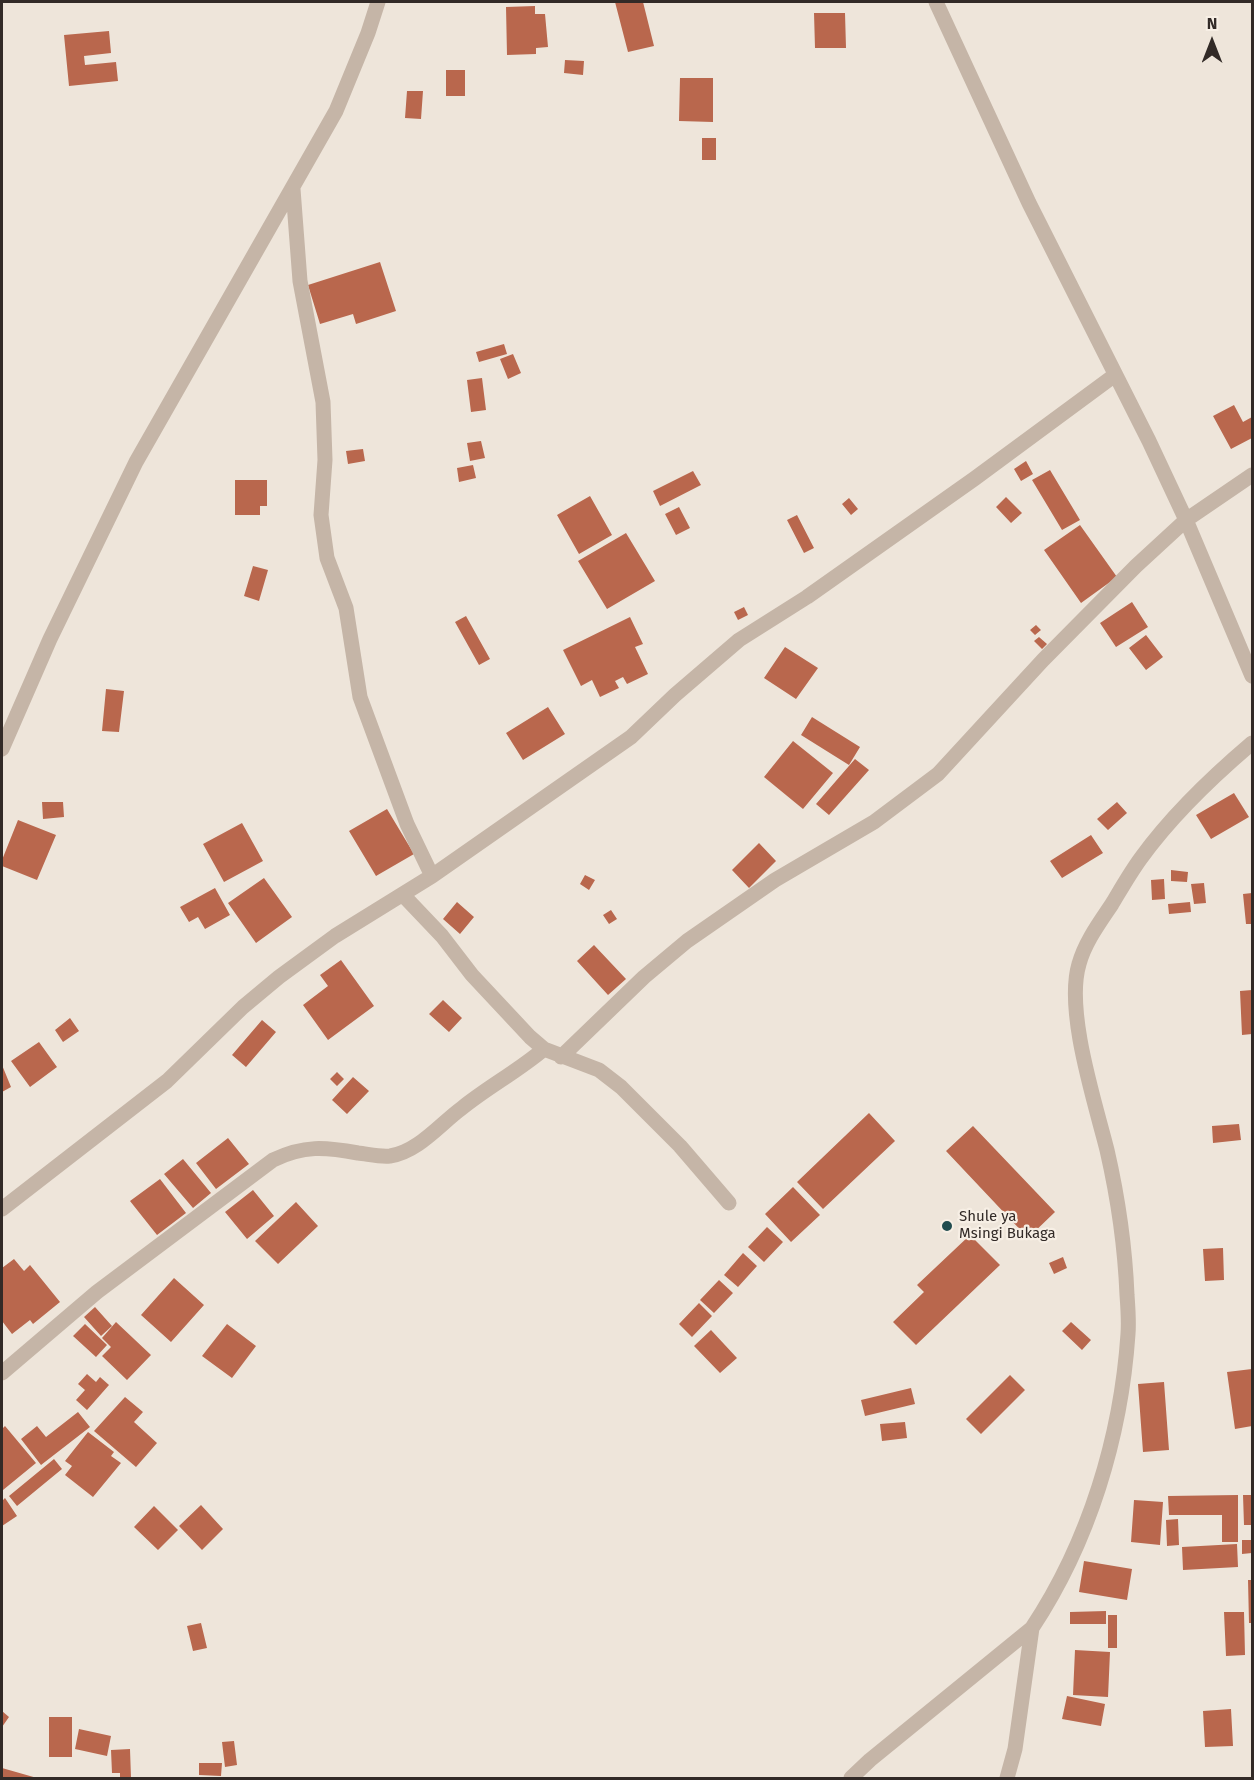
<!DOCTYPE html>
<html>
<head>
<meta charset="utf-8">
<style>
	body { margin:0 }
	#map { position:relative; width:1254px; height:1780px; overflow:hidden; background:#eee5da; font-family:"Fira Sans",sans-serif }
	canvas { display:block }
	.frame { position:absolute; inset:0; border:3px solid #322a27; pointer-events:none }
	.north { position:absolute; left:1182px; top:12px; width:60px; height:60px; -webkit-text-stroke:4px #f7efe5; paint-order:stroke; rotate:0deg; font-size:16px; font-weight:700; line-height:24px; text-align:center; color:#322a27 }
	.north::after { content:''; display:block; margin:auto; width:21px; height:27px; background:#322a27; clip-path:polygon(50% 0,100% 100%,50% 72%,0 100%) }
</style>
</head>
<body>
<div id="map">
<canvas width="1254" height="1780"></canvas>
<div class="frame"></div>
<div class="north">N</div>
</div>
<script>
const ctx = document.querySelector('canvas').getContext('2d');
ctx.lineJoin = 'round';
function fillPath(path, color) { ctx.fillStyle = color; ctx.fill(path, 'evenodd'); }
function trace(path, color, width, dash) { ctx.strokeStyle = color; ctx.lineWidth = width; ctx.lineCap = dash ? 'butt' : 'round'; ctx.setLineDash(dash || []); ctx.stroke(path); }
function drawText(font, color, halo, rows, align = 'center') {
  ctx.font = font + ' "Fira Sans",sans-serif'; ctx.lineWidth = 4.5; ctx.setLineDash([]); ctx.textBaseline = 'middle'; ctx.strokeStyle = halo; ctx.fillStyle = color; for (const [text, x, y, turn = 0] of rows) {
    ctx.save(); ctx.translate(x, y); ctx.rotate((+turn || 0) * Math.PI / 180); ctx.textAlign = isNaN(turn) ? turn : align; if (halo) ctx.strokeText(text, 0, 0); ctx.fillText(text, 0, 0); ctx.restore();
  }
}
const building = new Path2D(`
	M615 2H643L654 46 628 52Z
	M535 6V14H545L548 47 536 48V54L507 55 506 7Z
	M814 13H845L846 48H815Z
	M109 31 111 53 84 56 85 65 116 62 118 81 69 86 64 35Z
	M565 60 584 61 583 75 564 73Z
	M446 70H465V96H446Z
	M680 78H713V122L679 121Z
	M407 91H423L421 119 405 118Z
	M702 138H716V160H702Z
	M380 262 396 311 356 324 353 314 320 324 308 285Z
	M504 344 507 354 479 362 476 352Z
	M513 354 521 373 508 379 500 359Z
	M482 378 486 410 471 412 467 380Z
	M1234 405 1243 422 1252 417V438L1231 449 1213 416Z
	M481 441 485 458 470 461 467 443Z
	M363 449 365 461 348 464 346 451Z
	M1026 461 1033 474 1021 481 1014 469Z
	M473 465 476 478 459 482 457 468Z
	M1050 470 1080 520 1062 530 1032 480Z
	M693 471 701 485 660 506 653 491Z
	M235 480H267V506H260V515H235Z
	M590 496 612 535 579 554 557 515Z
	M1006 497 1022 513 1011 523 996 507Z
	M849 498 858 509 851 515 842 504Z
	M679 507 690 528 676 535 665 514Z
	M797 515 814 548 804 553 787 520Z
	M1080 525 1117 577 1081 603 1044 550Z
	M626 533 655 581 607 609 578 561Z
	M253 566 268 570 259 601 244 596Z
	M1132 602 1148 627 1116 647 1100 623Z
	M744 607 748 615 738 620 734 612Z
	M466 616 490 659 479 665 455 622Z
	M630 617 643 644 635 647 648 674 627 684 623 677 615 681 619 688 600 697 592 680 581 686 563 650Z
	M1036 625 1041 630 1035 635 1030 630Z
	M1146 635 1163 657 1146 670 1129 648Z
	M1039 637 1047 644 1042 649 1034 641Z
	M785 647 818 668 796 699 764 678Z
	M106 689 124 691 119 732 102 731Z
	M548 707 565 734 523 760 506 733Z
	M812 717 860 747 849 765 801 735Z
	M793 741 833 773 803 809 764 777Z
	M855 759 869 770 829 815 816 804Z
	M1234 793 1249 817 1211 839 1196 815Z
	M42 802H63L64 817 43 819Z
	M1117 802 1127 813 1108 830 1097 819Z
	M387 809 414 854 376 876 349 831Z
	M18 820 56 835 37 880 2 866V860Z
	M242 823 263 861 224 882 203 844Z
	M1091 835 1103 853 1062 878 1050 861Z
	M759 843 776 861 749 888 732 870Z
	M1171 870 1188 872 1187 882 1171 881Z
	M585 875 595 880 589 890 580 884Z
	M264 878 292 917 256 943 228 903Z
	M1164 879 1165 899 1152 900 1151 880Z
	M1204 883 1206 903 1194 904 1191 884Z
	M215 888 230 915 205 929 198 917 189 922 180 907Z
	M1252 893V924H1246L1243 894Z
	M457 902 474 917 460 934 443 919Z
	M1190 902 1191 912 1169 914 1168 904Z
	M611 910 617 919 609 924 603 915Z
	M594 945 626 979 608 995 577 961Z
	M341 960 374 1006 328 1040 303 1005 328 986 320 975Z
	M1252 990V1034L1242 1035 1240 991Z
	M443 1000 462 1018 449 1032 429 1014Z
	M70 1018 79 1031 63 1042 55 1030Z
	M262 1020 276 1032 246 1067 232 1055Z
	M39 1042 57 1067 30 1087 11 1061Z
	M2 1065 11 1087 2 1092Z
	M337 1072 344 1079 337 1086 330 1079Z
	M353 1077 369 1091 347 1114 332 1100Z
	M869 1113 895 1141 823 1209 797 1182Z
	M1239 1124 1241 1140 1213 1143 1212 1126Z
	M973 1126 1055 1212 1028 1238 946 1151Z
	M228 1138 249 1164 216 1189 196 1163Z
	M183 1159 211 1193 193 1208 164 1174Z
	M160 1179 186 1213 157 1235 130 1201Z
	M793 1187 820 1215 791 1242 765 1214Z
	M253 1190 274 1216 247 1239 225 1212Z
	M296 1202 318 1226 278 1264 255 1241Z
	M767 1227 783 1242 764 1262 748 1247Z
	M970 1235 1000 1265 916 1345 893 1322 924 1292 917 1285Z
	M1223 1248 1224 1280 1205 1281 1203 1249Z
	M743 1253 757 1266 738 1287 724 1275Z
	M1063 1257 1067 1268 1054 1274 1049 1263Z
	M14 1259 24 1271 30 1265 60 1302 33 1324 30 1320 12 1334 2 1321V1268Z
	M174 1278 204 1305 171 1342 141 1315Z
	M719 1280 733 1293 714 1313 700 1300Z
	M699 1303 712 1316 692 1337 679 1324Z
	M95 1307 112 1326 101 1336 84 1317Z
	M116 1322 151 1355 127 1380 102 1356 111 1347 102 1338Z
	M1071 1322 1091 1340 1082 1350 1062 1331Z
	M85 1324 107 1345 96 1357 73 1336Z
	M227 1324 256 1346 232 1378 202 1356Z
	M711 1330 737 1358 720 1373 694 1346Z
	M1252 1369V1426L1235 1429 1227 1372Z
	M87 1374 96 1382 100 1377 109 1385 87 1410 76 1400 85 1390 78 1384Z
	M1010 1375 1025 1390 981 1434 966 1419Z
	M1164 1382 1169 1450 1143 1452 1138 1384Z
	M911 1388 915 1404 865 1416 861 1400Z
	M125 1397 143 1412 134 1422 157 1443 136 1467 94 1431Z
	M78 1412 90 1427 41 1465 21 1439 37 1426 46 1437Z
	M905 1422 907 1438 882 1441 880 1424Z
	M5 1426 36 1463 3 1490 2 1488V1429Z
	M88 1432 114 1452 111 1456 121 1463 93 1497 65 1475 72 1466 65 1461Z
	M54 1459 62 1469 17 1506 9 1496Z
	M1238 1495V1542H1222V1515H1169L1168 1496Z
	M1243 1495H1252V1525H1244Z
	M5 1498 17 1516 2 1526V1501Z
	M1134 1500 1163 1502 1160 1545 1131 1542Z
	M201 1505 223 1529 202 1550 179 1526Z
	M154 1506 178 1530 158 1550 134 1527Z
	M1178 1519 1179 1545 1167 1546 1166 1520Z
	M1242 1540H1252V1553L1242 1554Z
	M1237 1544 1238 1567 1183 1570 1182 1547Z
	M1084 1561 1132 1569 1127 1600 1079 1592Z
	M1248 1580H1252V1623H1249Z
	M1106 1611V1624H1070V1612Z
	M1224 1612H1244L1245 1655 1226 1656Z
	M1108 1615H1117V1648H1108Z
	M201 1623 207 1648 193 1651 187 1626Z
	M1075 1650 1110 1652 1108 1697 1073 1695Z
	M1067 1696 1105 1704 1101 1726 1062 1719Z
	M1231 1709 1233 1746 1205 1747 1203 1711Z
	M2 1711 9 1717 2 1727Z
	M49 1717H72V1757H49Z
	M79 1729 111 1736 107 1756 75 1749Z
	M234 1741 237 1765 225 1767 222 1742Z
	M130 1749 131 1778H120V1773H112L111 1750Z
	M199 1763H222L221 1776 199 1775Z
	M2 1768 37 1778H2Z`);
const minor = new Path2D(`
	M936 2 1029 203 1149 441 1186 520 1252 676
	M293 189 300 281 323 402 325 460 321 515 327 558 346 608 360 697 407 824 432 876
	M2 749 50 639 136 462 336 111 368 33 378 2
	M403 895 442 936 472 975 530 1037 544 1049 599 1070 621 1087 680 1146 729 1203
	M561 1057 644 977 687 941 775 880 874 822 938 774 1043 660 1136 566 1186 520 1252 475
	M2 1209 167 1081 243 1007 279 977 335 936 432 876 631 737 675 695 739 640 807 597 974 479 1115 375
	M2 1373 97 1292 273 1160C304 1145 325 1147 358 1153 368 1154 379 1157 390 1156 418 1152 440 1124 462 1108 488 1087 518 1071 544 1049
	M851 1778 870 1760 1032 1628C1089 1542 1121 1437 1128 1334 1129 1321 1128 1308 1127 1295 1125 1246 1118 1198 1107 1150 1095 1102 1065 1011 1079 964 1085 942 1100 922 1112 904 1121 889 1130 873 1141 858 1172 815 1212 777 1252 743
	M1007 1778 1015 1749 1032 1628`);
const markers = [
	[947,1226,6,"#214c4f"]
];
const poiNames = [
	["Shule ya",959,1217],
	["Msingi Bukaga",959,1234]
];
fillPath(building, '#b9674d');
trace(minor, '#c5b5a7', 15);
for (const [x, y, r, color] of markers) { const dot = new Path2D(); dot.arc(x, y, r, 0, 2 * Math.PI); ctx.fillStyle = color; ctx.fill(dot); trace(dot, '#f7efe5', 2); }
drawText('15px', '#322a27', '#f7efe5', poiNames, 'left');
</script>
</body>
</html>
